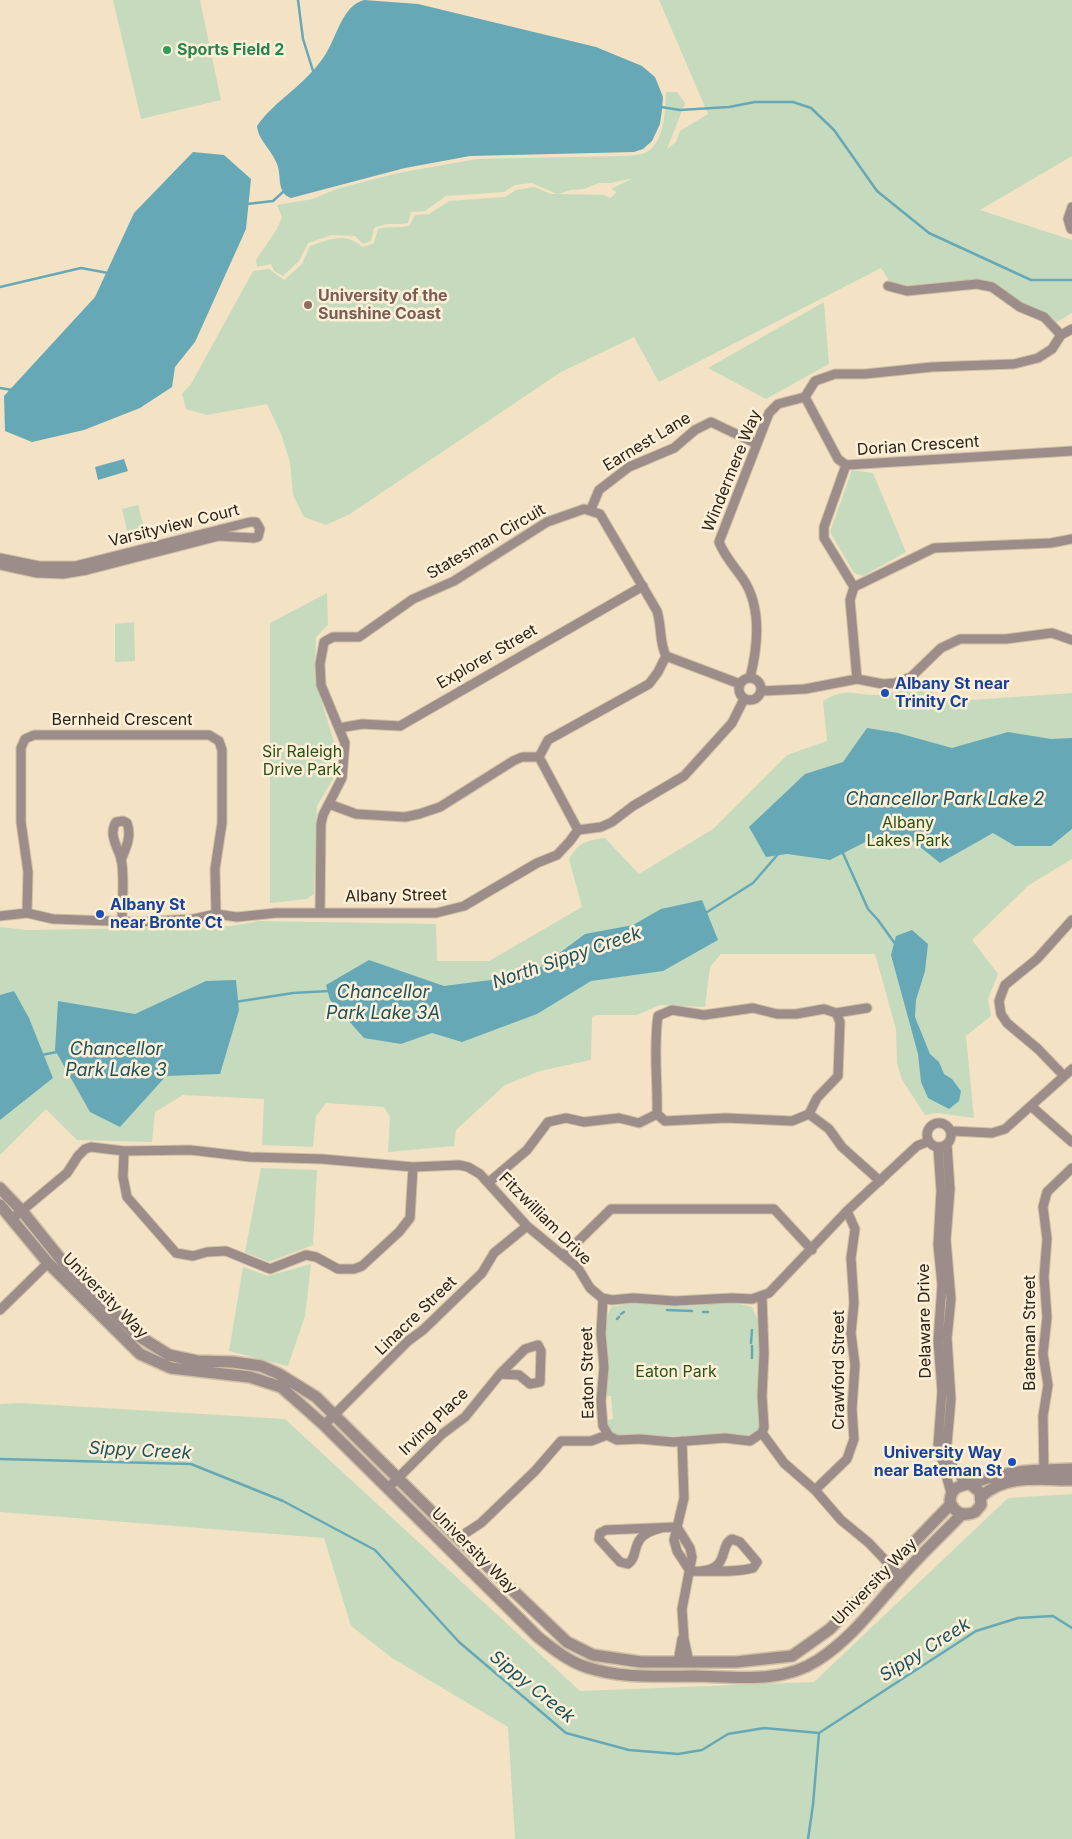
<!DOCTYPE html>
<html>
<head>
<meta charset="utf-8">
<style>
	body { margin:0 }
	canvas { display:block; background:#f4e2c4 }
</style>
</head>
<body>
<canvas width="1072" height="1839"></canvas>
<script>
const ctx = document.querySelector('canvas').getContext('2d');
ctx.lineJoin = 'round';
function fillPath(path, color) { ctx.fillStyle = color; ctx.fill(path, 'evenodd'); }
function trace(path, color, width, dash) { ctx.strokeStyle = color; ctx.lineWidth = width; ctx.lineCap = dash ? 'butt' : 'round'; ctx.setLineDash(dash || []); ctx.stroke(path); }
function drawText(font, color, halo, rows, align = 'center') {
  ctx.font = font + ' Inter,sans-serif'; ctx.lineWidth = 5; ctx.setLineDash([]); ctx.textBaseline = 'middle'; ctx.strokeStyle = halo; ctx.fillStyle = color; for (const [text, x, y, turn = 0] of rows) {
    ctx.save(); ctx.translate(x, y); ctx.rotate((+turn || 0) * Math.PI / 180); ctx.textAlign = isNaN(turn) ? turn : align; if (halo) ctx.strokeText(text, 0, 0); ctx.fillText(text, 0, 0); ctx.restore();
  }
}
const green = new Path2D(`
	M113 0H200L221 100 141 119Z
	M659 0H1072V156L980 210 1072 240V313L1057 322C1047 313 1036 311 1025 305 1008 296 1001 282 980 280L910 287 890 282 881 268 659 382 634 337 561 372 350 514 326 525 304 517 293 495 290 462 281 434 267 404 207 415 186 409 182 394 191 384 253 271 269 269 284 280 302 264 310 246C331 239 344 232 363 247L374 243 378 229C389 226 398 228 409 226L415 215 429 214 449 201 505 197 516 190 534 187 551 194H557L532 183 515 185 504 192 446 196 425 211 411 212 408 223C393 226 391 221 374 228L371 241 363 244 355 236 332 235 308 243 299 261 283 276 274 271 271 264 257 267 256 260 277 229 282 217 277 205 313 199 336 189 398 173 477 159 625 156C631 155 639 155 645 153 665 143 665 111 666 92H677L685 103 667 149 676 142 680 131 708 114ZM633 178 611 189 617 192 610 198 604 195 559 194 571 190 584 189 599 183H611Z
	M824 302 829 364 766 399 708 368Z
	M852 470 873 473 906 552 863 576 854 573 830 532Z
	M138 505 147 538 130 543 122 509Z
	M327 593 328 625 316 637 315 679 334 742 333 779 317 806 314 894 307 899 270 903V623Z
	M134 622 135 661 115 662V624Z
	M923 681 942 702 1072 693V859L1029 885 972 940 998 974 988 999 991 1016 966 1036 974 1118 937 1113 925 1115 902 1080 897 1063 896 1029 875 954H721L710 967 705 1007 660 1005 637 1015H597L592 1017 591 1060 540 1071 505 1085 456 1130 454 1146 388 1152 390 1117 384 1107 326 1103 316 1116 313 1147 262 1145 264 1099 183 1095 155 1112 152 1142 77 1140 46 1109 0 1155V927L28 930 152 928 232 926 259 921 436 924 437 961H489L582 907 569 859C578 843 587 840 605 838L639 874 713 829 787 755 827 741 823 701C844 688 852 694 873 695 891 696 908 688 923 681Z
	M261 1168 317 1170 313 1245 269 1262 245 1252Z
	M311 1264 305 1316 288 1366 229 1351 243 1267 268 1276Z
	M732 1302 752 1307 759 1322V1431L754 1436H617L609 1431 606 1420 613 1419 611 1396H605L606 1319 611 1307 631 1303 687 1306Z
	M21 1403 285 1419 580 1691 814 1682 1008 1498 1072 1494V1839H515L508 1727 392 1658 351 1626 324 1538 0 1512V1404Z`);
const water = new Path2D(`
	M364 0 418 4 596 47 642 66 655 77 663 97 662 110 660 124 652 141 643 149 634 152 470 156 405 168 291 198C276 193 282 176 277 164 272 150 258 140 257 126 275 100 306 85 325 55 337 37 342 6 364 0Z
	M193 152 224 155 251 179 246 229 195 342 175 367 172 387 140 408 84 430 32 442 5 431 4 396 95 297 134 213Z
	M124 459 128 471 98 480 95 467Z
	M867 728 898 733 952 748 1008 732 1051 739 1072 738V829L1051 846H1015L993 833 940 863 909 838H873L830 860 787 854 766 857 749 827 805 774 843 762Z
	M702 900 718 940 663 971 591 981 537 1014 462 1042 432 1033 401 1044 364 1038 330 1000 326 985 369 960 444 986 530 975 585 934 633 925 661 909Z
	M912 930 928 944 925 971 916 1000 915 1017 930 1054 939 1062 944 1074 952 1079 961 1091 959 1101 949 1109 928 1098 921 1082 918 1054 891 955 896 936Z
	M236 980 239 1010 220 1074 166 1076 120 1127 90 1112 55 1050 58 1001 135 1014 206 981Z
	M14 991 29 1018 53 1078 0 1120V995Z`);
const stream = new Path2D(`
	M298 0 303 39 314 74
	M661 107 680 110 729 107 755 102H793L811 108 834 130 877 191 929 233 1031 280H1072
	M247 204 273 201 283 192
	M0 287 81 268 108 273
	M0 388 12 390
	M842 851 868 909 878 920 896 945
	M704 914 753 883 779 853
	M235 1002 293 993 329 991
	M41 1055 57 1052
	M667 1310 692 1311
	M703 1312H708
	M621 1314 624 1312
	M617 1319 619 1317
	M751 1343 752 1330
	M752 1346V1358
	M0 1459 191 1464 283 1501 375 1550 459 1642 566 1733 629 1750 678 1754 702 1750 728 1734 764 1728 819 1733 976 1631 1018 1618 1053 1616 1072 1628
	M808 1839 813 1805 819 1733`);
const minor = new Path2D(`
	M1071 229 1068 219 1072 207
	M888 286 907 291 977 284 992 287 1020 307 1044 317 1061 335
	M805 397 838 459 846 465 1072 451
	M846 465 824 527V538L854 587
	M591 509 599 490 629 467 674 448 695 430 711 422 757 444
	M0 558 39 566H75L250 522H256L260 529 258 537 254 538 219 536 87 570 63 574 37 573 0 565
	M666 656 740 684
	M739 689a11 11 0 1 1 22 0a11 11 0 1 1-22 0Z
	M750 678C758 646 762 607 743 579 734 566 725 557 719 542L769 413 778 404 805 397 815 381 835 374H865L932 367 1014 364 1038 358 1052 349 1061 335 1072 329
	M857 679 850 600 854 587 934 548 1051 543 1072 539
	M762 691 805 689 857 679 883 684 895 683 911 677 941 648 960 639H1006L1052 633 1072 640
	M339 728 362 724 400 726 643 586
	M539 757 578 830
	M121 860C126 848 132 836 127 823L123 821 116 822C108 835 118 847 121 859 125 873 122 905 122 921
	M27 913 28 872 21 822V748L25 739 34 735H209L219 741 222 750V823L215 869 216 914
	M320 913 321 824 323 815 342 778 345 743 321 685 320 664 324 642 333 637H359L413 599 454 581 547 522 584 509 600 514 657 611C662 627 659 642 666 656L658 672 649 684 548 740 539 757H522L513 761 440 807 419 814 405 817 356 814 329 804
	M0 916 27 913 53 919 137 922 193 919 216 914 237 917 276 913H436L464 906 537 863 557 855 570 841 578 830 601 827 612 822 633 806 684 776 732 723 744 699
	M836 1013 867 1008
	M1064 1076 1038 1049 1007 1023 1001 1014 999 1001 1005 985 1037 959 1072 920
	M1032 1107 1072 1142
	M657 1114C658 1082 653 1049 658 1016L672 1010 704 1015 753 1008 777 1014H796L824 1009 836 1013 840 1022 838 1076 817 1098 809 1114
	M657 1114 665 1121 726 1118 792 1121 809 1114
	M809 1114 829 1129 842 1147 880 1181
	M927 1135a12 12 0 1 1 24 0a12 12 0 1 1-24 0Z
	M951 1131 992 1133 1005 1129 1072 1069
	M947 1144 950 1189 946 1240 951 1299 947 1338 951 1399 947 1444 953 1467 966 1484
	M938 1147 941 1191 938 1245 942 1285 938 1341 942 1391 938 1445 951 1493
	M124 1151 123 1177 127 1197 176 1253 193 1256 207 1252 226 1251 270 1269 306 1255 316 1257 338 1269H354L362 1266 399 1232 410 1218 413 1167
	M488 1183 527 1150 548 1122 566 1118 584 1122 619 1118 639 1123 657 1114
	M12 1219 67 1173 78 1156 85 1149 91 1147 124 1151 190 1150 250 1157 322 1159 413 1167 459 1165 468 1167 480 1174 527 1226 578 1268 590 1288 602 1298 612 1300 633 1298 675 1301 732 1298 752 1299 769 1293 847 1211 917 1146 929 1141
	M563 1256 611 1209H774L812 1250
	M762 1297 764 1353 762 1396 764 1427 762 1433
	M603 1298 601 1334 604 1367 601 1401 603 1426 609 1436 617 1440 640 1439 673 1442 725 1438 750 1441 762 1433
	M0 1310 48 1263
	M324 1425 408 1341 423 1330 482 1273 494 1253 527 1226
	M762 1433 784 1463 815 1490 841 1520 869 1543 901 1577
	M682 1441 684 1498 674 1540 677 1551 690 1571C711 1571 732 1573 753 1568L757 1562 740 1542 732 1539C719 1545 730 1569 701 1571
	M1044 1475 1043 1416 1048 1385 1043 1354 1047 1317 1044 1277 1047 1239 1043 1207 1047 1192 1072 1168
	M388 1488 441 1435 465 1417 500 1374 525 1349 538 1345 541 1351 540 1382 530 1384 519 1375 500 1374
	M815 1490 847 1459 854 1439 852 1409 855 1365 851 1333 854 1303 851 1258 855 1229 847 1211
	M677 1527 690 1548 692 1557 682 1609 684 1639 689 1662
	M661 1528C627 1536 641 1555 628 1564L620 1562 599 1539 600 1533 606 1530 677 1527
	M458 1538 481 1523 535 1471 561 1441H591L607 1435
	M678 1662 682 1639`);
const tertiary = new Path2D(`
	M0 1188 22 1211 63 1262 137 1335 169 1355 197 1361 233 1362 261 1366 279 1374 316 1397 458 1538 567 1642 593 1655 641 1662H736L792 1656 830 1629 951 1504
	M0 1205 48 1263 140 1354 171 1368 250 1377 281 1387 324 1425 538 1637C553 1649 568 1661 586 1667 622 1679 658 1676 695 1676 736 1677 782 1684 818 1660 851 1639 875 1606 901 1577 920 1555 942 1535 962 1514
	M970 1484 980 1492 981 1505 975 1512C963 1517 954 1513 950 1501 951 1484 964 1486 975 1482 1011 1470 1034 1470 1072 1469
	M982 1496C1006 1474 1041 1480 1072 1480`);
const markers = [
	[167,50,5,"#2e9e5b"],
	[308,305,5,"#8d6e63"],
	[885,693,5,"#1a4fb4"],
	[100,914,5,"#1a4fb4"],
	[1012,1462,5,"#1a4fb4"]
];
const leisureNames = [
	["Sports Field 2",177,50]
];
const educationNames = [
	["University of the",318,296],
	["Sunshine Coast",318,314]
];
const streetNames = [
	["Earnest Lane",647,442,-31],
	["Dorian Crescent",918,446,-4],
	["Windermere Way",732,471,-68],
	["Varsityview Court",174,526,-14],
	["Statesman Circuit",486,542,-30],
	["Explorer Street",487,657,-30],
	["Bernheid Crescent",122,720],
	["Albany Street",396,896,-1],
	["Fitzwilliam Drive",545,1219,45],
	["University Way",105,1296,45],
	["Linacre Street",416,1316,-44],
	["Delaware Drive",925,1321,-91],
	["Bateman Street",1030,1333,-90],
	["Crawford Street",839,1370,-90],
	["Eaton Street",588,1373,-91],
	["Irving Place",434,1422,-44],
	["University Way",474,1551,45],
	["University Way",875,1582,-46]
];
const transitNames = [
	["Albany St near",895,684],
	["Trinity Cr",895,702],
	["Albany St",110,905],
	["near Bronte Ct",110,923],
	["University Way",1002,1453,"right"],
	["near Bateman St",1002,1471,"right"]
];
const parkNames = [
	["Sir Raleigh",302,752],
	["Drive Park",302,770],
	["Albany",908,823],
	["Lakes Park",908,841],
	["Eaton Park",676,1372]
];
const waterNames = [
	["Chancellor Park Lake 2",945,800],
	["North Sippy Creek",567,958,-19],
	["Chancellor",383,993],
	["Park Lake 3A",383,1014],
	["Chancellor",116,1050],
	["Park Lake 3",116,1071],
	["Sippy Creek",140,1451,3],
	["Sippy Creek",925,1650,-32],
	["Sippy Creek",532,1687,39]
];
fillPath(green, '#c6dbbe');
fillPath(water, '#67a8b7');
trace(stream, '#67a8b7', 2.5);
trace(minor, '#d0c0a5', 11);
trace(tertiary, '#d0c0a5', 14);
trace(minor, '#9c8c8a', 9);
trace(tertiary, '#9c8c8a', 11);
for (const [x, y, r, color] of markers) { const dot = new Path2D(); dot.arc(x, y, r, 0, 2 * Math.PI); ctx.fillStyle = color; ctx.fill(dot); trace(dot, '#fef0d8', 2); }
drawText('bold 16px', '#27864d', '#fef0d8', leisureNames, 'left');
drawText('bold 16px', '#785e54', '#fef0d8', educationNames, 'left');
drawText('16px', '#2a2318', '#fef0d8', streetNames);
drawText('bold 16px', '#164399', '#fef0d8', transitNames, 'left');
drawText('16px', '#2a5114', '#fef0d8', parkNames);
drawText('italic 18px', '#1b525e', '#fef0d8', waterNames);
</script>
</body>
</html>
